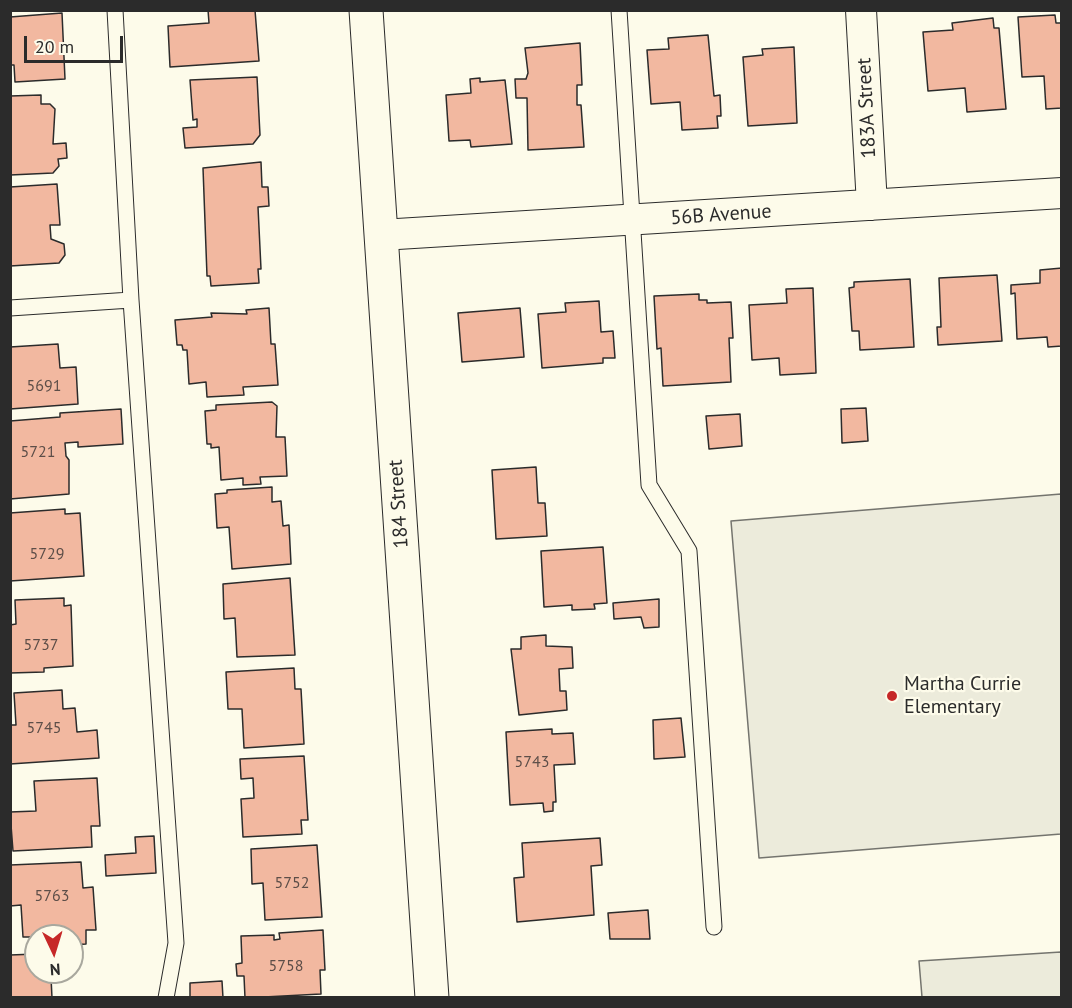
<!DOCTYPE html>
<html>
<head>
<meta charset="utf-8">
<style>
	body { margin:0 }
	#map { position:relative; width:1072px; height:1008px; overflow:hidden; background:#fdfbea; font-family:"PT Sans",sans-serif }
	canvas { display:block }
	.frame { position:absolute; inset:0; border:12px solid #2b2b2b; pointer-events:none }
	.north { position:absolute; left:24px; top:924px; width:60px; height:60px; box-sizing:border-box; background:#fdfbea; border:2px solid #a9a89e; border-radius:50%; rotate:176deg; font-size:16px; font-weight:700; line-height:24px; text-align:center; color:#2b2b2b }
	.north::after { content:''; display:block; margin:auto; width:21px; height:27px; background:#c62828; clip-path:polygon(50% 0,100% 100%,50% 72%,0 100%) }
	.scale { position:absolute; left:24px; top:36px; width:99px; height:27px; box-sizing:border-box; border:3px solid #2b2b2b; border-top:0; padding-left:8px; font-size:18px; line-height:21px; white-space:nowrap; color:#2b2b2b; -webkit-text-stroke:4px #fdfbea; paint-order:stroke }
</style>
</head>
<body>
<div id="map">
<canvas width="1072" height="1008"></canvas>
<div class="frame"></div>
<div class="north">N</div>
<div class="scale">20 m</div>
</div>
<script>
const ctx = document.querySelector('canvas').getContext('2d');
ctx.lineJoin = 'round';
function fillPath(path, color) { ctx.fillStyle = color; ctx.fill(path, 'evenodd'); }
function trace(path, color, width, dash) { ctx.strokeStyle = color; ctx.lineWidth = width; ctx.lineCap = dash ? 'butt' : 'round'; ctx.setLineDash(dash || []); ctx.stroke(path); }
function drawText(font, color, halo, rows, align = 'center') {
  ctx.font = font + ' "PT Sans",sans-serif'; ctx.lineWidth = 4.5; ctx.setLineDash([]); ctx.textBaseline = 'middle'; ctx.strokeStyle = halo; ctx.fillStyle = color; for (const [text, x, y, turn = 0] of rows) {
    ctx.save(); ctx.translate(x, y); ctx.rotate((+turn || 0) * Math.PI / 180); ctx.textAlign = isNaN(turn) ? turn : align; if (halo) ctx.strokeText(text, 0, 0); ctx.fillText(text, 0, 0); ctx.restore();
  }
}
const green = new Path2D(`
	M1061 494V834L759 858 731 521Z
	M1061 952V997H922L919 961Z`);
const building = new Path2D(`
	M208 10H255L259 61 170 67 168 26 209 23Z
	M62 13 65 79 15 82 14 65H10V17Z
	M1055 15 1056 23H1062V108L1046 109 1044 76 1022 77 1018 17Z
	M993 18 994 28H999L1006 109 967 112 965 88 928 91 923 32 953 30 952 23Z
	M708 35 714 96 720 95 721 116H717L718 128 682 130 680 102 651 104 647 50 669 49 668 38Z
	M580 43 582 85H577V105H581L584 147 528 150 527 98H516L515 79H526L528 73 525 48Z
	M794 47 797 123 748 126 743 57 763 55 762 49Z
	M257 77 260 135 253 144 185 148 183 128 197 127V119L193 120 190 80Z
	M480 78V82L505 80 512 144 471 147 470 140 449 141 446 95 471 93 470 79Z
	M41 95V104H50L55 109 53 144 66 143 67 158 58 159 59 166 53 173 10 175V96Z
	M261 162 262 187H268L269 206 258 207 261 269H258L259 283 211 286 210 276H207L203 168Z
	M57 184 60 225H50L51 239 64 244 65 255 59 263 10 266V187Z
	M1062 268V346L1048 347 1047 337 1017 339 1015 293 1011 294V285L1040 283V270Z
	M997 275 1002 341 938 345 937 327H941L939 278Z
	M910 279 914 347 860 350 859 331H852L849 288 854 287V282Z
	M813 288 816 373 780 375 779 358 752 360 749 305 787 303 786 289Z
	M699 294V300H707V303L731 302 733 338H729L731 382 663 386 661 348 657 349 654 296Z
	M599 301 601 332 613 331 615 358H603V363L542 368 538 314 566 312 565 303Z
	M269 308 271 344H275L278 385 243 387 244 395 207 397 206 382 189 384 187 350H183L182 345H177L175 320 212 317 211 313 247 314 246 310Z
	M520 308 524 357 462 362 458 313Z
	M58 344 60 368 76 367 78 404 10 409V347Z
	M272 402 277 406 276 437H285L287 476 260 477 261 484 243 485V478L221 480 219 447 211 448V444H207L205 411 216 410V405Z
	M866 408 868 441 842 443 841 409Z
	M121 409 123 444 78 447V442L65 443 66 456 69 460V494L10 499V421L60 417V413Z
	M740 414 742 446 709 449 706 416Z
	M536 467 538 503H545L547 536 496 539 492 470Z
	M272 487V502L281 501 283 526 289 525 291 564 232 569 229 527 217 528 215 494 227 493V490Z
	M65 509V514L80 513 84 576 10 581V513Z
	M603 547 607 603 594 604 595 609 572 610V605L544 607 541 551Z
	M290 578 295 655 237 657 235 618 224 619 223 584Z
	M64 598V606L71 605 73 666 44 668V672L10 673V625L16 624 15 600Z
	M659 599V627L644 628 641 617 614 619 613 603Z
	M546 635V646L572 647 573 668 559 669 560 691H566L567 710 519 715 511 649H521V637Z
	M294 668 295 689H301L304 744 244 748 242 709H228L226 672Z
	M62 690 63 709 75 708 77 732 97 730 99 758 10 764V725H16L14 693Z
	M681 718 685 757 654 759 653 720Z
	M552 729V734L573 733 575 764 554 765 556 802H553V811L544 812 543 803 510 805 506 732Z
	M304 756 308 820H301L302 834 243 837 241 799 254 798 253 778 241 779 240 759Z
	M97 778 100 826H91L92 847 13 851 10 812 36 811 34 781Z
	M154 836 156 873 106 876 105 855 136 853 135 837Z
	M600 838 602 865 591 866 594 915 517 922 514 878 524 877 522 843Z
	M317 845 322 917 265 920 263 883 252 884 251 849Z
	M81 862 83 888 93 887 96 930H86V944L72 945V936H36V947L35 937H23L21 905 10 906V865Z
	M648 910 650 939H610L608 913Z
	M323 930 325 970H320L321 994 245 998 244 976H237L236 964 242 963 241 936 274 935V940L280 939 279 933Z
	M36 954V972H66V976L51 977 52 998H10V955Z
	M222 981 223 998H190V983Z`);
const lane = new Path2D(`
	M115 10 131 300 176 943 166 998
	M619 10 649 485 689 551 714 927
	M10 308 131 300`);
const street = new Path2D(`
	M861 10 872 205
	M381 235 1062 193`);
const secondary = new Path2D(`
	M366 10 432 998`);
const markers = [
	[892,696,6,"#c62828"]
];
const numberNames = [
	["5691",44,386],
	["5721",38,452],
	["5729",47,554],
	["5737",41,645],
	["5745",44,728],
	["5743",532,762],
	["5752",292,883],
	["5763",52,896],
	["5758",286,966]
];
const streetNames = [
	["183A Street",867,108,-93],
	["56B Avenue",721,215,-4],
	["184 Street",399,504,-94]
];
const poiNames = [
	["Martha Currie",904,684],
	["Elementary",904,707]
];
fillPath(green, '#ecebdb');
trace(green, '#74746e', 1.5);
fillPath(building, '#f2b8a0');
trace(building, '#2b2b2b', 1.5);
trace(lane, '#2b2b2b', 17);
trace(street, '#2b2b2b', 32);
trace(secondary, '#2b2b2b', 35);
trace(lane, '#fdfbea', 15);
trace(street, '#fdfbea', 30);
trace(secondary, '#fdfbea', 33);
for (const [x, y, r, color] of markers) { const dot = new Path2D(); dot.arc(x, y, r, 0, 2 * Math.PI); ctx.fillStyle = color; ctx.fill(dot); trace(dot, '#fdfbea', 2); }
drawText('16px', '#5d4e48', null, numberNames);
drawText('20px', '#2b2b2b', '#fdfbea', streetNames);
drawText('20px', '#2b2b2b', '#fdfbea', poiNames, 'left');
</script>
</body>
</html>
